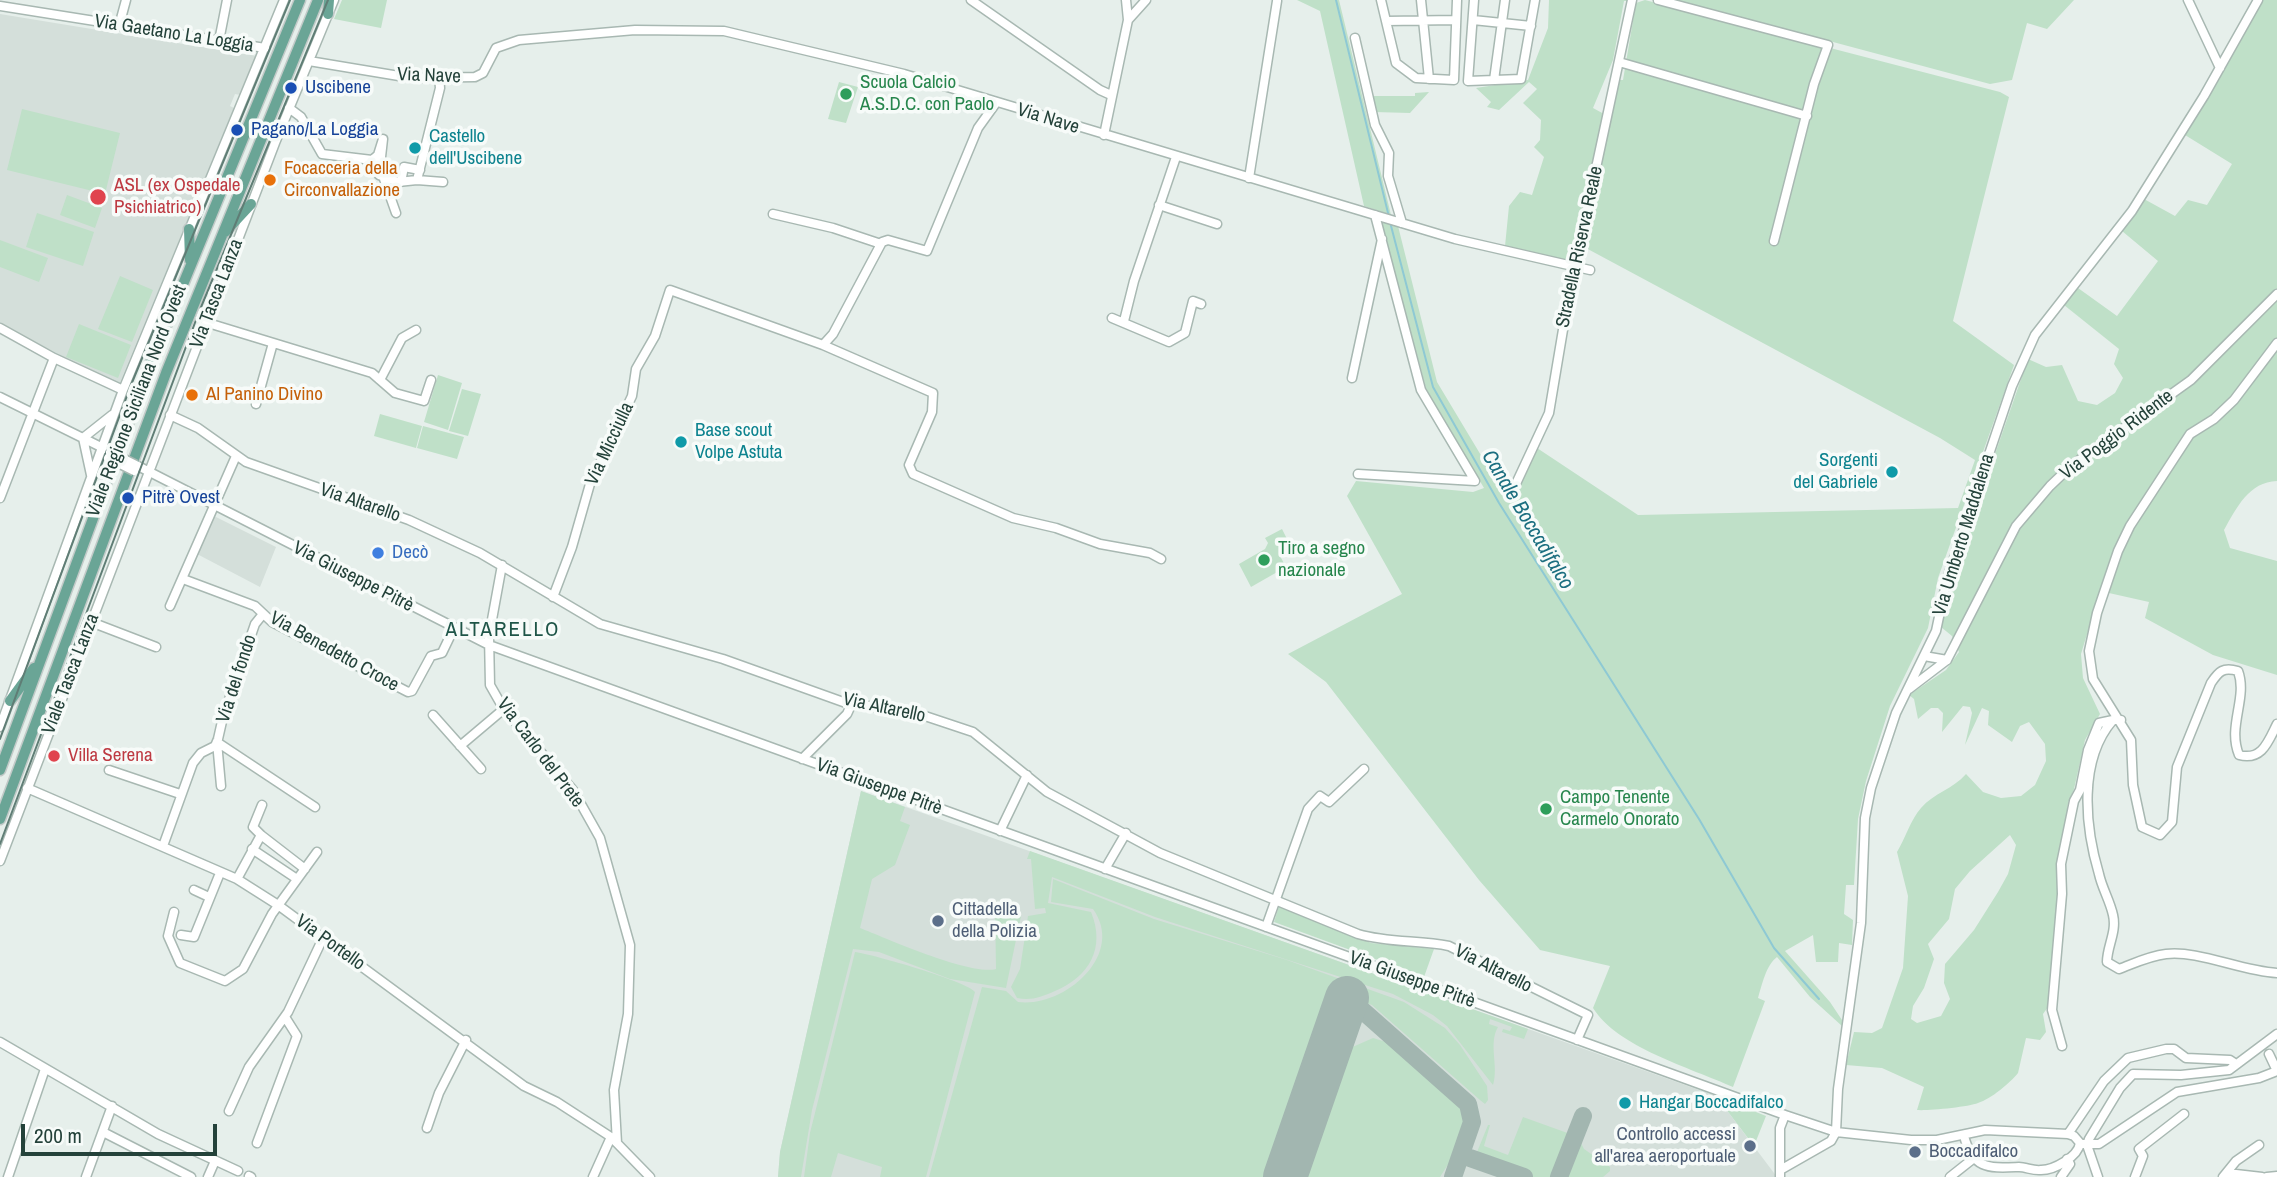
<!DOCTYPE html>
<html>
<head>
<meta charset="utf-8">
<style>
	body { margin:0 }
	#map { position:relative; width:2277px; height:1177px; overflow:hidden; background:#e6efeb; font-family:"Archivo Narrow",sans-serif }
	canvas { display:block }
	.scale { position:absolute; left:21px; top:1124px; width:196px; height:32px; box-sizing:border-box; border:4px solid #24423a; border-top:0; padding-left:9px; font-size:21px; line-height:24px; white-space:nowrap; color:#24423a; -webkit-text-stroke:5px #f7fbf9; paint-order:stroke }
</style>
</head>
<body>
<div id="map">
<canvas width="2277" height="1177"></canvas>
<div class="scale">200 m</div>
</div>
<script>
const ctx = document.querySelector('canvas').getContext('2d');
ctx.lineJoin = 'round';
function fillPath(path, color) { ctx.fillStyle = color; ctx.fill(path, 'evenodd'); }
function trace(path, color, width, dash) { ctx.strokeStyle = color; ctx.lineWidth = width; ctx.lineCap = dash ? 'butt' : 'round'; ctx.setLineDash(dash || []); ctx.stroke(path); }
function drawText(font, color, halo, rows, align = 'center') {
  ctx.font = font + ' "Archivo Narrow",sans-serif'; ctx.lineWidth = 7; ctx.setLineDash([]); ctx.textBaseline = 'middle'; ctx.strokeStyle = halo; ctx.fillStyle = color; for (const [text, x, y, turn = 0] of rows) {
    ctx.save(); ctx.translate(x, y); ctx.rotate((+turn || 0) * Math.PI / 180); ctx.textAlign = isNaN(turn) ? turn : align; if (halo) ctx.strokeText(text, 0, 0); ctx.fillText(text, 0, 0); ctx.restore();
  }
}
const built = new Path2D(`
	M0 14 257 56 240 95 235 94 230 106 234 108 119 385 0 324Z
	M214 516 276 547 260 587 197 554Z
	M861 791 1716 1096 1777 1177H778L780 1152Z`);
const green = new Path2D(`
	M342 0H387L381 28 334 19Z
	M1297 0H1339L1391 215 1364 206 1320 11Z
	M1549 0H1627L1628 1H1624L1613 60 1593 108 1604 114 1573 262 1505 246 1509 206 1520 192 1532 195 1544 157 1534 147 1540 140 1541 120 1523 103 1537 89 1529 82 1499 110 1487 107 1491 102 1476 88 1528 80 1548 28Z
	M1645 0 2000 92 2009 97 1953 321 2014 365 1938 578 1928 628 1890 706 1866 781 1858 819 1854 885H1846L1844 914 1853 920 1852 945 1839 943 1838 962H1816L1813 935 1785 951 1830 1002 1844 1023 1842 1026 1810 997 1777 957C1766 965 1762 985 1758 998L1765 1001 1733 1087C1691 1068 1617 1047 1593 1008L1610 966 1540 950 1479 880 1326 682 1288 654 1402 594 1347 496 1356 481 1473 492 1484 488 1427 392 1381 221 1398 226 1437 382 1506 497 1514 499 1526 465 1537 448 1638 515 1958 508 1975 460 1940 438 1584 247 1619 80H1623L1636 3Z
	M1676 0H2074L2047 29 2027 23 2012 80 1990 84Z
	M2263 0H2277V481C2249 482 2237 507 2224 530L2230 548 2277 561V675L2213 655 2145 618 2149 602 2100 591 2081 654 2083 678 2100 714 2085 740 2074 789 2068 803 2063 845 2057 862 2058 885 2051 987 2048 1007 2043 1014 2046 1032 2040 1040 2026 1038 2018 1073C2010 1083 1991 1099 1978 1103 1968 1107 1927 1111 1917 1110L1924 1087 1882 1068 1846 1065 1854 1032 1872 1033 1882 1028 1903 968 1908 896 1897 852C1905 839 1911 819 1921 808 1934 793 1953 789 1966 774L1983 792 2001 798 2021 796 2035 785 2046 761 2045 744 2029 722 2020 726 2012 742 1988 725 1989 711 1982 708 1965 745 1972 713 1970 707 1963 706 1942 732 1943 713 1938 708H1931L1918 719 1914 699 1909 695 1946 670 1959 652 1952 636 1941 627 1960 555 2028 359 2046 367 2062 365 2078 401 2097 405 2115 393 2123 378 2114 364 2119 349 2064 305 2078 288 2117 316 2158 261 2122 231 2144 199 2175 216 2188 200 2207 205 2232 164 2185 135ZM2010 835 2016 845 2008 874 1998 892 1974 930 1945 964 1944 983 1950 999 1941 1016 1917 1023 1911 1019 1913 1006 1924 988 1934 959 1928 944 1949 919 1955 889 1970 871Z
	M839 82 858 87 846 123 828 119Z
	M1429 92 1410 113 1374 112 1370 96H1415V93Z
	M22 109 120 133 105 194 7 170Z
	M67 195 102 208 95 228 60 215Z
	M37 213 94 232 83 266 26 247Z
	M0 240 48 258 39 282 0 267Z
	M120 276 153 290 132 342 98 329Z
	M79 324 131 345 118 378 66 357Z
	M438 375 462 383 448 430 424 422Z
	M462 389 481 394 468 436 449 431Z
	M380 414 422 426 416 448 374 436Z
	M423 426 464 437 457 459 417 448Z
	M1282 529 1292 549 1280 556 1286 567 1251 587 1239 564 1265 549 1268 543 1265 538Z
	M861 791 905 807 900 821 910 825 895 865 872 879 860 928C888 939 971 976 996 969L995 907 1014 903 1015 916H1021L1006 988 950 979 879 952 853 949 812 1110 801 1177H778L780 1152Z
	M1030 851 1528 1029 1524 1039 1502 1032 1503 1029 1510 1031 1512 1027 1490 1019 1489 1024 1498 1027C1488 1044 1499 1066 1493 1085L1447 1026 1433 1015 1393 994 1155 917 1052 877 1048 903 1091 912C1106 948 1089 977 1055 991 1041 997 1031 1001 1017 998L1011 987 1020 969 1028 916 1046 913 1045 908 1035 909 1031 859H1027Z
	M1053 879 1154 919 1287 960 1404 1002 1445 1028 1460 1045 1487 1086 1488 1100 1485 1104 1480 1100 1372 1005 1329 990 1264 1177H929L982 987 1006 991 1018 1002C1064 1008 1126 955 1093 909L1051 902Z
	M1279 906 1371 943 1434 949 1424 977 1274 922Z
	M855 952C872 954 969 982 975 992L926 1177H880L882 1167 838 1153 831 1177H804L810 1133Z
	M1373 1038 1386 1042 1462 1107C1471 1132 1453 1157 1440 1177H1304L1348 1049Z
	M1716 1096 1766 1116 1754 1146Z
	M1523 1117 1573 1135 1557 1177H1531L1475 1157 1488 1125H1490L1484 1146 1508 1155Z
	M1579 1139 1584 1149 1610 1167V1171L1603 1177H1564Z`);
const stream = new Path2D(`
	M1336 0 1389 217
	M1390 222 1433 387 1499 503 1699 819 1774 948 1819 999`);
const taxiway = new Path2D(`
	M1345 1004 1363 1011 1468 1104 1472 1122 1453 1177
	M1470 1158 1524 1177
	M1559 1177 1583 1116`);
const runway = new Path2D(`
	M1285 1177 1347 998`);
const minor = new Path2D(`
	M971 0 1100 90 1111 95
	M1126 0 1128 20
	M1381 0 1396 63 1416 78 1454 80 1457 0
	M1421 0 1429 79
	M1474 0 1468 81 1521 79 1535 0
	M1658 0 1828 45 1814 84 1774 241
	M2188 0 2220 68
	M0 6 265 48
	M1473 20 1531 26
	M1386 21 1456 20
	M119 26 126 0
	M1355 38 1375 125 1389 153 1388 176 1402 223
	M219 41 227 0
	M309 61 411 78 475 77 483 73 496 48 519 40 635 30 724 31 904 74 1455 239 1590 270
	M1619 62 1807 116
	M1494 80 1505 0
	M289 108 301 117 322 154 372 160 378 155 383 139 379 175 398 182 417 180 440 88 439 76
	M1104 135 1128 20 1146 0
	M1249 178 1277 1
	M384 179 396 213
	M417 180 443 182
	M401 182 404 167 420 170
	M1159 205 1217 224
	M773 214 833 228 881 244
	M1112 318 1169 342 1185 333 1193 301 1201 304
	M1124 321 1134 281 1176 157
	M208 323 372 373 395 393 424 401 431 380
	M0 328 54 358 123 390
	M2277 343 2234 400 2214 419 2190 434 2173 460 2130 526 2118 551 2097 613 2089 651 2093 679 2131 740 2133 785 2142 827 2160 835 2172 822 2177 767 2211 683C2219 671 2223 667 2238 671 2248 698 2227 726 2239 755 2262 761 2268 742 2277 724
	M823 345 933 393 932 412 909 465 913 474 1013 518 1056 528 1100 544 1150 553 1161 559
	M1352 378 1382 239
	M380 380 402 338 416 330
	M0 397 105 449
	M256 404 273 343
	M170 415 198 428 246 462 409 520 480 553 600 624 723 659 846 703 913 712 973 732 1047 792 1160 853 1358 934C1388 943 1419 940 1449 946L1588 1015 1577 1040
	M83 438 112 415
	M83 438 91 475
	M136 465 489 645 1785 1115 1836 1132 1911 1140H1937L1985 1130 2068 1134 2074 1136 2080 1143
	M1358 474 1475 481 1421 390 1375 215
	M1514 488 1549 413 1569 294 1632 0
	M0 498 54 358
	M502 565 489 636 490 685 502 706 573 790 600 838 630 945 628 1014 614 1090 617 1143
	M183 579 255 606 272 622 408 692 412 691 431 656 442 653 454 628
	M553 597 572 547 590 484 632 396 636 369 655 336 670 290 823 345 833 334 882 242 888 240 927 251 978 128 996 103
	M170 606 236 456
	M91 622 156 647
	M1924 656 1947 660
	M1909 689 1947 660 2016 526 2050 486 2071 466 2191 380 2277 294
	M433 715 481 769
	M2121 720H2113C2078 760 2085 827 2099 874 2102 888 2110 901 2113 915 2117 932 2107 946 2107 962L2119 969C2135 963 2149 956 2166 954 2198 950 2241 971 2277 973
	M0 727 123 390 284 0
	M217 742 315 807
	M217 742 221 786
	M460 746 505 708
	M802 759 847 714 852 703
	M109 770 180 794
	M27 788 237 879 278 905 524 1086 557 1102 611 1137 650 1177
	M1000 831 1027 775
	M261 835 305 869
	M163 846 193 763 201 753 215 746 218 739 223 717 255 624 263 614
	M252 849 297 879
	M0 861 275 143 334 0
	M1105 869 1126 833
	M237 879 261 835 253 827 262 805
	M194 890 209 897
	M174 912 168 936 180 963 225 981 243 969 272 914 317 852
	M1266 927 1308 809 1320 796 1329 802 1364 769
	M181 935 194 937 220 873
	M0 1042 158 1134 238 1171
	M2062 1046 2052 1010 2062 894 2061 864 2074 801 2080 790 2088 750 2099 723 2113 720
	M2269 1054 2277 1071
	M229 1111 249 1067 288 1012 323 938
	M427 1128 439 1093 466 1040
	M103 1132 191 1177
	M2068 1134 2104 1081 2128 1058 2166 1049H2174L2186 1058 2230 1060 2236 1064
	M1964 1136C1973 1170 1989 1168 2019 1167 2026 1167 2033 1171 2041 1170 2054 1170 2078 1157 2080 1143
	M257 1143 297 1036 285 1017
	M2083 1144H2099L2177 1092 2259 1078 2277 1071
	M1782 1169 1831 1141 1836 1132 1838 1089 1861 923 1865 818 1871 788 1896 713 1936 631 1947 579 2012 386 2035 335 2132 211 2204 96 2258 0
	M2227 1173 2262 1177
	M249 1176 251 1177
	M8 1177 45 1069
	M86 1177 112 1106
	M208 1177 215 1161
	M593 1177 611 1137
	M1780 1177V1128L1785 1115
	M1950 1177 1974 1158
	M2061 1177 2070 1164 2067 1159
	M2098 1177 2087 1145 2089 1139 2120 1088 2133 1074 2181 1075 2229 1070 2277 1034
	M2135 1177 2143 1156 2139 1149 2184 1114
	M2223 1177 2236 1161 2259 1145
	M2267 1177 2277 1176`);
const major = new Path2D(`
	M328 14 329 0
	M189 229 190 260
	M225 232 251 204
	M10 701 34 668
	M0 770 149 367 300 0
	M0 819 166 373 318 0`);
const tram = new Path2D(`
	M0 739 131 385 290 0
	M0 844 199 312 328 0`);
const minorBridge = new Path2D(`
	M110 452 136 465
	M108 458 134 471`);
const markers = [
	[291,88,7,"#1a4fb4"],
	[846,94,7,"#2e9e5b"],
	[237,130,7,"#1a4fb4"],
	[415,148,7,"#0f9aa8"],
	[270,180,7,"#e8710a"],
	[98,197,9,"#e0444e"],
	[192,395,7,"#e8710a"],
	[681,442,7,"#0f9aa8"],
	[1892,472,7,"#0f9aa8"],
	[128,498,7,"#1a4fb4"],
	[378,553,7,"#3f7fe0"],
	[1264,560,7,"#2e9e5b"],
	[54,756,7,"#e0444e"],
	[1546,809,7,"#2e9e5b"],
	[938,921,7,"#5c6f8a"],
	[1625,1103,7,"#0f9aa8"],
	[1750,1146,7,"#5c6f8a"],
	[1915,1152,7,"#5c6f8a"]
];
const streetNames = [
	["Via Gaetano La Loggia",174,34,9],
	["Via Nave",429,76,2],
	["Via Nave",1048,119,17],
	["Stradella Riserva Reale",1580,247,-78],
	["Via Tasca Lanza",217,294,-69],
	["Viale Regione Siciliana Nord Ovest",137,401,-69],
	["Via Poggio Ridente",2117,435,-37],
	["Via Micciulla",610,444,-65],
	["Via Altarello",360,503,19],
	["Via Umberto Maddalena",1964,535,-73],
	["Via Giuseppe Pitrè",353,577,27],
	["Via Benedetto Croce",334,652,29],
	["Viale Tasca Lanza",71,674,-69],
	["Via del fondo",237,679,-72],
	["Via Altarello",884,708,12],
	["Via Carlo del Prete",540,753,53],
	["Via Giuseppe Pitrè",879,787,20],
	["Via Portello",330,943,36],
	["Via Altarello",1493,969,27],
	["Via Giuseppe Pitrè",1412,980,20]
];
const leisureNames = [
	["Scuola Calcio",860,83],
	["A.S.D.C. con Paolo",860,105],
	["Tiro a segno",1278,549],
	["nazionale",1278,571],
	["Campo Tenente",1560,798],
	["Carmelo Onorato",1560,820]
];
const transitNames = [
	["Uscibene",305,88],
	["Pagano/La Loggia",251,130],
	["Pitrè Ovest",142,498]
];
const cultureNames = [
	["Castello",429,137],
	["dell'Uscibene",429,159],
	["Base scout",695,431],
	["Volpe Astuta",695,453],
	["Sorgenti",1878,461,"right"],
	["del Gabriele",1878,483,"right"],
	["Hangar Boccadifalco",1639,1103]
];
const foodNames = [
	["Focacceria della",284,169],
	["Circonvallazione",284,191],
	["Al Panino Divino",206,395]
];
const healthNames = [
	["ASL (ex Ospedale",114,186],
	["Psichiatrico)",114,208],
	["Villa Serena",68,756]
];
const shopNames = [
	["Decò",392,553]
];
const serviceNames = [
	["Cittadella",952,910],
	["della Polizia",952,932],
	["Controllo accessi",1736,1135,"right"],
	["all'area aeroportuale",1736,1157,"right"],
	["Boccadifalco",1929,1152]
];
const waterNames = [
	["Canale Boccadifalco",1527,520,59]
];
const neighbourhoodNames = [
	["ALTARELLO",503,630]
];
fillPath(built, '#d4dfda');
fillPath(green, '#bfe0c8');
trace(stream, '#8ec9d4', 2);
trace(taxiway, '#a2b6b0', 18);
trace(runway, '#a2b6b0', 44);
trace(minor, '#a8b8b2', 11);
trace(major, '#c2cac8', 13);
trace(minor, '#fff', 8);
trace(major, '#6aa596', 10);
trace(tram, '#5f7d75', 2);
trace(minorBridge, '#a8b8b2', 11, []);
trace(minorBridge, '#fff', 8);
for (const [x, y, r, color] of markers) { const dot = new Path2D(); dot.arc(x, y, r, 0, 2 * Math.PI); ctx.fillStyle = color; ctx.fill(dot); trace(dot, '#f7fbf9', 2.5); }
drawText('19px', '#24423a', '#f7fbf9', streetNames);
drawText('19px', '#27864d', '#f7fbf9', leisureNames, 'left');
drawText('19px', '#164399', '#f7fbf9', transitNames, 'left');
drawText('19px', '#0d838f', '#f7fbf9', cultureNames, 'left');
drawText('19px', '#c56008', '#f7fbf9', foodNames, 'left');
drawText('19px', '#be3a42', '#f7fbf9', healthNames, 'left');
drawText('19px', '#366cbe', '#f7fbf9', shopNames, 'left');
drawText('19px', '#4e5e75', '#f7fbf9', serviceNames, 'left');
drawText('italic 21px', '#1c6f80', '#f7fbf9', waterNames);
ctx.letterSpacing = '2px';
drawText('21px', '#1f5548', '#f7fbf9', neighbourhoodNames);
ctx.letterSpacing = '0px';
</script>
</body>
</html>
